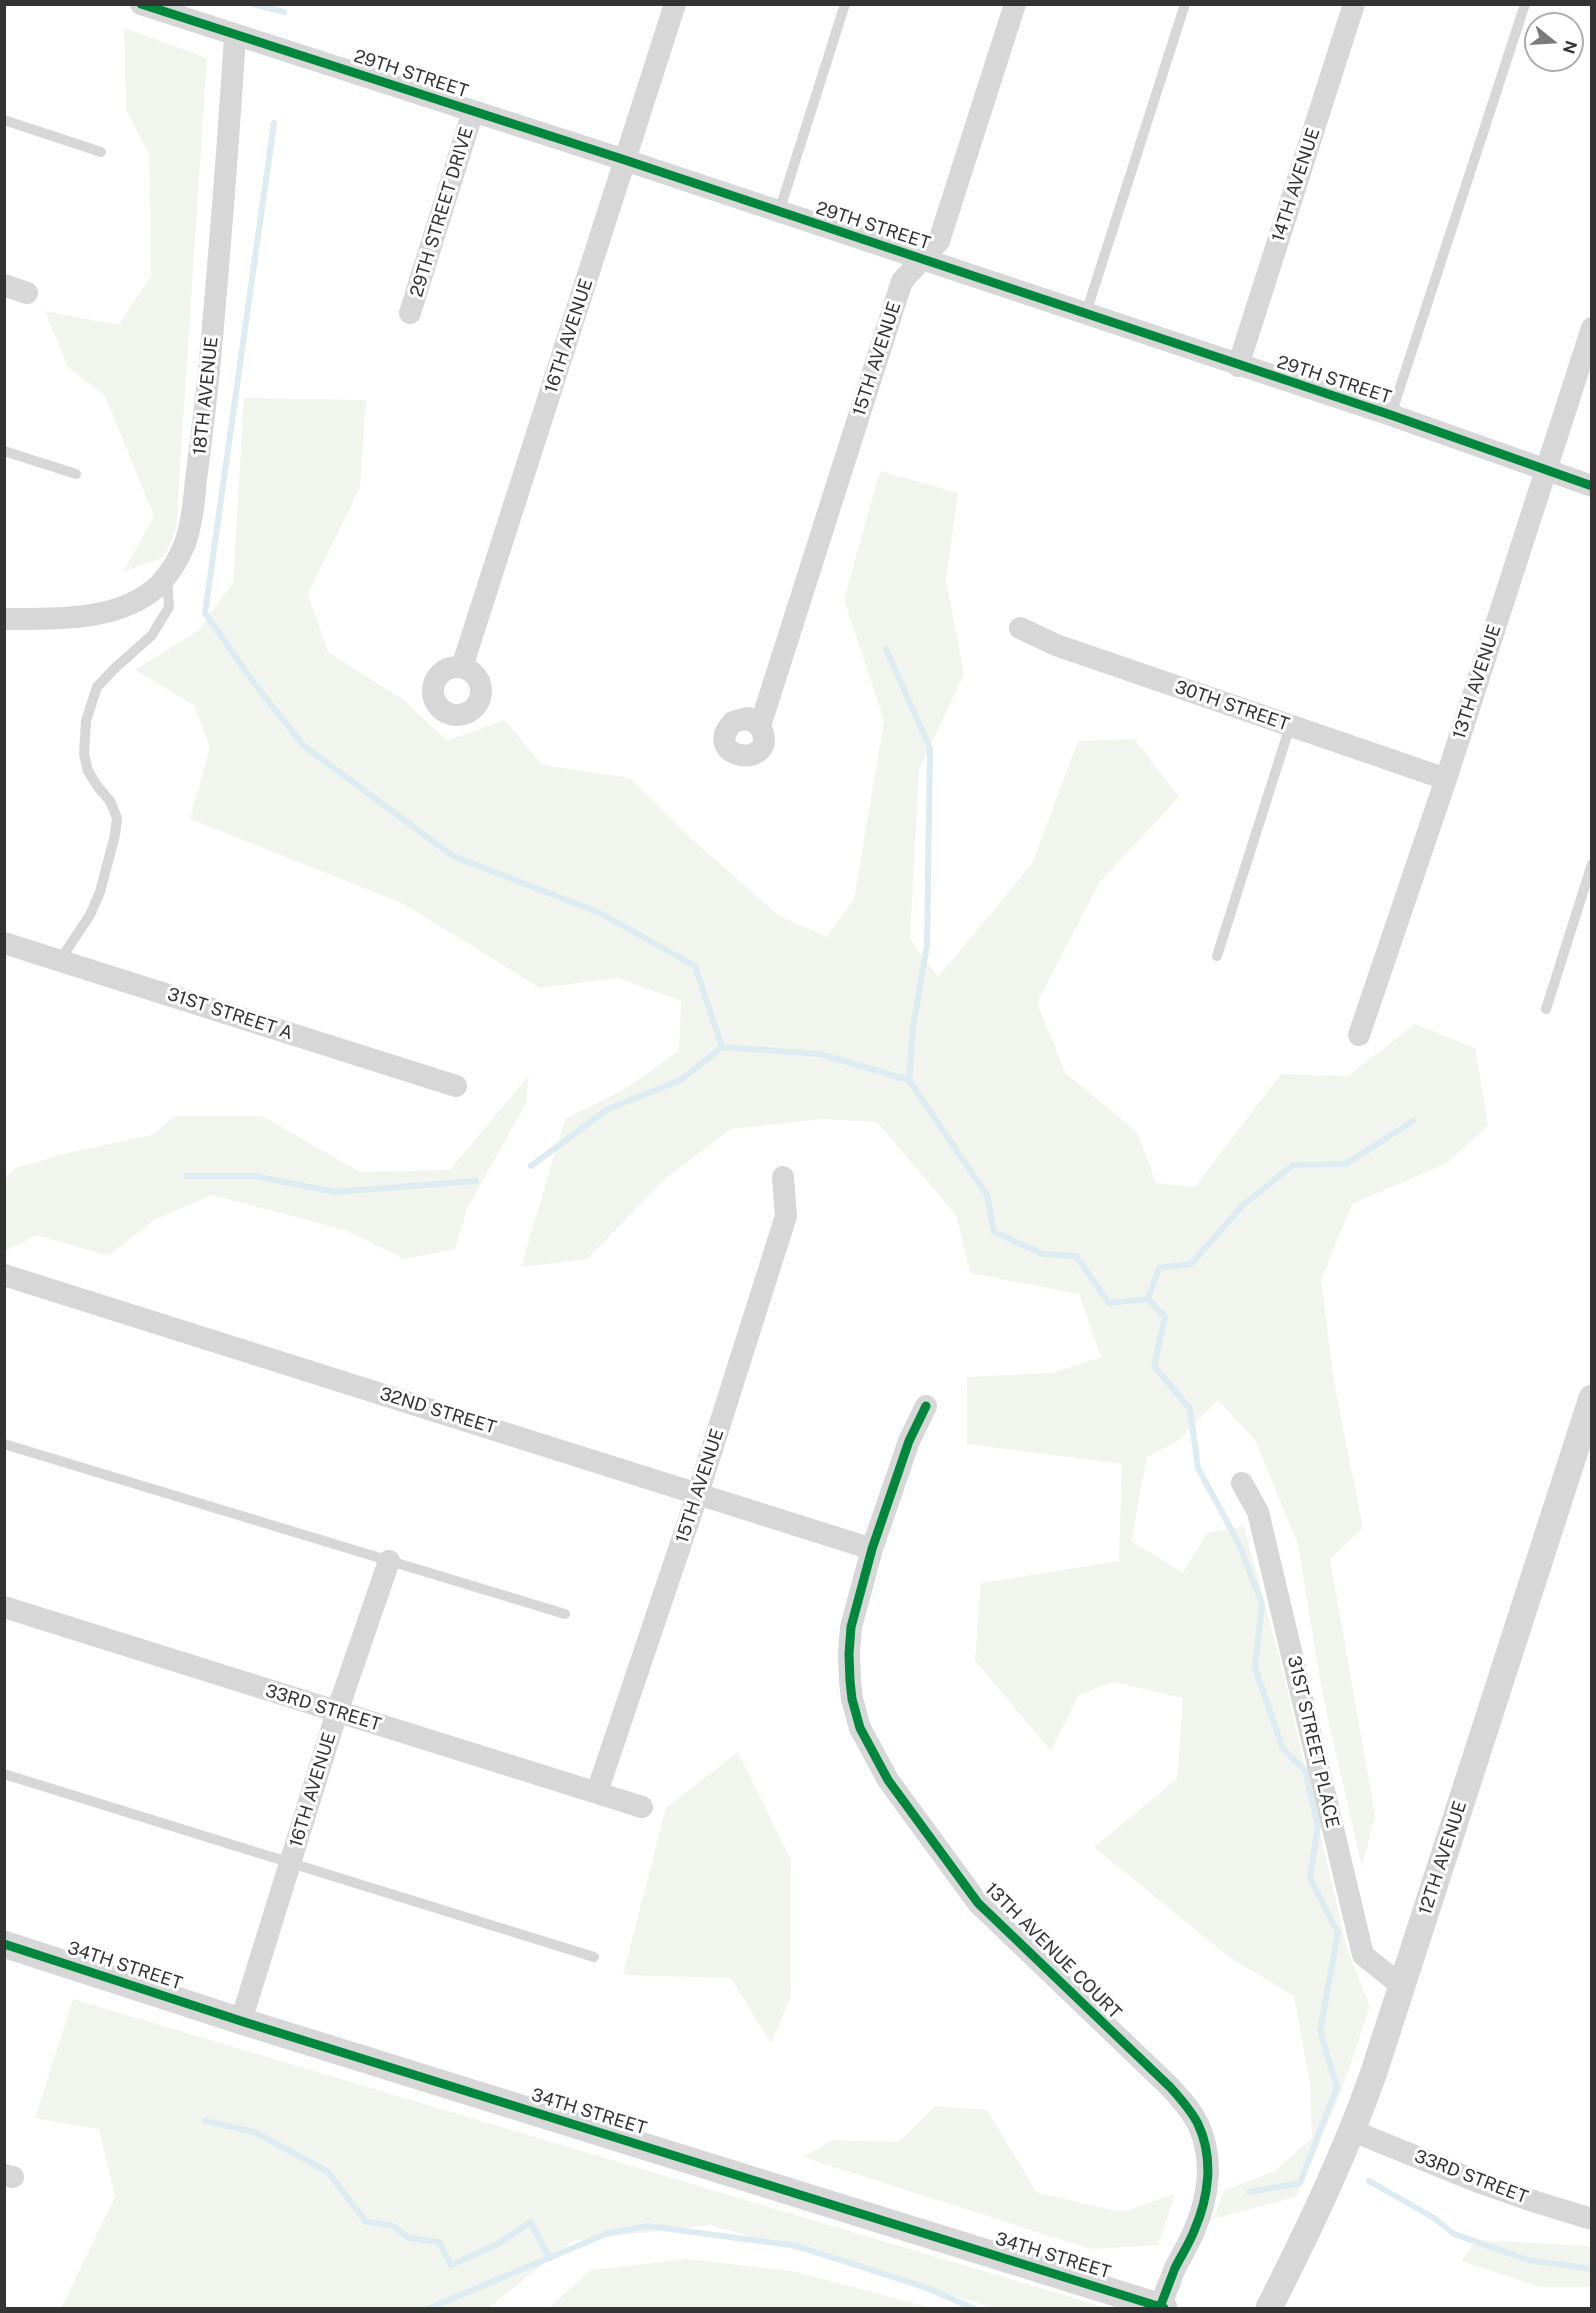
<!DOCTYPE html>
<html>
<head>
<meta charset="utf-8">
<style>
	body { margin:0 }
	#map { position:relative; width:1596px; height:2313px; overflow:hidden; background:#fff; font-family:"Public Sans",sans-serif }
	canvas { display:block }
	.frame { position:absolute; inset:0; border:6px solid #333; pointer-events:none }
	.north { position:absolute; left:1524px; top:12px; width:60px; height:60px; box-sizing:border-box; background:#fff; border:2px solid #adadad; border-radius:50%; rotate:108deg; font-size:16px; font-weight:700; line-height:24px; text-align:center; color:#333 }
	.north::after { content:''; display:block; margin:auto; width:21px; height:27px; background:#7a7a7a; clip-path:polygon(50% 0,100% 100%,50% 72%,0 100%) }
</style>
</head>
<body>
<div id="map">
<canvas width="1596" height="2313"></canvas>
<div class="frame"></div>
<div class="north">N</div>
</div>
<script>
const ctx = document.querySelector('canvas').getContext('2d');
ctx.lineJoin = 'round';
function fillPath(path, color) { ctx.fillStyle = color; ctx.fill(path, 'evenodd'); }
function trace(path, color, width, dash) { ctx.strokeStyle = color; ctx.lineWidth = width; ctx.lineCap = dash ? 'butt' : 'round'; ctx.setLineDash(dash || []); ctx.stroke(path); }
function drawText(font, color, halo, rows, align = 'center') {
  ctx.font = font + ' "Public Sans",sans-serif'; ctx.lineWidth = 6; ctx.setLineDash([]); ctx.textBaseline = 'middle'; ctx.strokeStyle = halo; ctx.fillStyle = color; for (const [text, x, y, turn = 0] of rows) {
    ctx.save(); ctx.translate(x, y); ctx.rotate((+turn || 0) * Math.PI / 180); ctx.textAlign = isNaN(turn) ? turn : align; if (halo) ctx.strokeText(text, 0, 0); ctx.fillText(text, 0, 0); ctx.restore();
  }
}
const green = new Path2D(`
	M124 28 207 58 176 529 164 557 123 572 154 516 105 396 68 367 45 311 118 325 151 277 149 154 126 110Z
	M244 398 366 400 360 487 308 594 328 652 405 701 447 741 505 720 542 765 630 778 694 841 779 916 827 937 854 899 884 721 844 599 880 471 958 493 946 580 964 674 919 770 910 939 938 977 1032 864 1078 741 1134 739 1179 797 1099 883 1037 1003 1066 1074 1138 1133 1156 1183 1195 1187 1281 1074 1348 1076 1415 1024 1475 1048 1488 1126 1447 1163 1352 1204 1321 1280 1334 1382 1363 1528 1330 1559 1375 1815 1362 1867 1322 1692 1298 1544 1255 1440 1218 1400 1179 1440 1147 1457 1131 1541 1183 1573 1207 1533 1244 1526 1284 1676 1346 1945 1370 2007 1341 2092 1296 2197 1213 2219 1225 2190 1275 2171 1312 2138 1310 2083 1294 1996 1229 1957 1094 1847 1177 1779 1183 1698 1113 1682 1079 1695 1051 1751 975 1660 981 1583 1119 1561 1122 1464 967 1444V1377L1052 1373 1101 1357 1079 1294 970 1273 956 1215 877 1122 823 1119 731 1129 666 1178 587 1259 521 1267 565 1119 625 1089 679 1051 681 1001 618 978 540 988 404 904 190 819 210 747 194 705 135 670 199 630 233 583Z
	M529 1075 526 1103 467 1209 455 1249 404 1259 345 1230 212 1195 154 1220 108 1256 37 1235 5 1251V1178L15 1168 72 1152 151 1135 176 1116H262L360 1172 450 1170Z
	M738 1752 791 1860V1996L771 2043 731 1978 623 1975 666 1808Z
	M73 1999 1107 2308H989L982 2304 710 2225 572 2241 488 2308H61L115 2197 99 2129 35 2118Z
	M935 2106 987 2110 1037 2193 1122 2212 1175 2194 1158 2245 1090 2249 803 2157 833 2140 899 2142Z
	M1477 2240 1591 2246V2287H1540L1461 2261Z
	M687 2259 792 2271 932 2308H549L591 2270Z`);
const stream = new Path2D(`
	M253 4 284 12
	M274 123 205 613 254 683 304 746 453 856 600 913 695 966 722 1047 820 1054 909 1080 987 1195 994 1232 1043 1254 1076 1256 1109 1303 1148 1299 1165 1317 1154 1366 1190 1409 1198 1468 1238 1542 1262 1604 1255 1667 1283 1749 1305 1770 1318 1826 1310 1878 1338 1933 1320 2031 1337 2087 1300 2183 1249 2192
	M886 649 930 748 927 945 913 1028 909 1080
	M531 1166 608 1109 681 1080 722 1047
	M186 1176H254L335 1192 476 1181
	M1148 1299 1159 1268 1191 1264 1243 1205 1293 1165 1346 1164 1413 1121
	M205 2121 255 2132 328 2172 366 2222 391 2225 409 2238 439 2242 451 2265 498 2244 530 2222 550 2258
	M1369 2181 1434 2218 1454 2234 1528 2260 1592 2269
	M430 2308 608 2233 648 2226 797 2246 927 2288 973 2308`);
const service = new Path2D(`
	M4 120 101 152
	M779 212 845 4
	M1086 313 1185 4
	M1391 415 1525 4
	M4 451 76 474
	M1217 956 1290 726
	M60 960 90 915 100 892 115 835 117 818 110 801 98 787 88 771 84 754 86 721 97 687 114 669 152 635 169 607 167 579
	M1546 1009 1592 864
	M4 1444 565 1614
	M4 1774 594 1957`);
const minor = new Path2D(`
	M141 4 625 160 1391 415 1592 486
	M4 285 27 293
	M410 313 473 111
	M1238 366 1354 4
	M4 619C54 619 122 622 160 584 170 573 178 560 184 546 192 525 194 502 196 479 201 443 205 407 209 371 219 260 228 148 235 36
	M1020 628 1056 645 1446 779
	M433 691a24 24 0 1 1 48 0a24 24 0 1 1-48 0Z
	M462 667 675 4
	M760 726 748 718 733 722C698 760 782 771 760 726L902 281 939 241 1015 4
	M4 943 456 1086
	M1359 1035 1446 779 1592 328
	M4 1275 872 1549
	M926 1406 909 1441 872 1549 851 1627 849 1654 850 1681 852 1699 860 1728 888 1780 978 1903 1170 2087C1180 2098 1191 2110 1198 2124 1214 2158 1209 2197 1194 2231 1189 2244 1181 2256 1175 2268 1170 2281 1165 2294 1160 2307
	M1242 1483 1258 1512 1363 1955 1403 1987
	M4 1607 642 1807
	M597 1792 698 1493 786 1216 783 1177
	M241 2021 337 1712 389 1561
	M1353 2131 1476 2181 1536 2202 1592 2219
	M4 2175 13 2177`);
const tertiary = new Path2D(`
	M4 1944 241 2021 1164 2308
	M1269 2308C1308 2231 1344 2156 1373 2075L1592 1398`);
const cycleway = new Path2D(`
	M141 4 625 160 1391 415 1592 486
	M926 1406 909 1441 872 1549 851 1627 849 1654 850 1681 852 1699 860 1728 888 1780 978 1903 1170 2087C1180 2098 1191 2110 1198 2124 1214 2158 1209 2197 1194 2231 1189 2244 1181 2256 1175 2268 1170 2281 1165 2294 1160 2307
	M4 1944 241 2021 1164 2308`);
const streetNames = [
	["29TH STREET",411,74,18],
	["14TH AVENUE",1296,185,-72],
	["29TH STREET DRIVE",442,212,-73],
	["29TH STREET",873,226,18],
	["16TH AVENUE",569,336,-72],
	["15TH AVENUE",877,359,-72],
	["29TH STREET",1334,380,18],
	["18TH AVENUE",206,396,-84],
	["13TH AVENUE",1477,682,-72],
	["30TH STREET",1232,706,19],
	["31ST STREET A",230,1014,18],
	["32ND STREET",438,1411,17],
	["15TH AVENUE",700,1486,-72],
	["33RD STREET",323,1708,17],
	["31ST STREET PLACE",1313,1742,77],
	["16TH AVENUE",313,1790,-73],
	["12TH AVENUE",1443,1858,-72],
	["13TH AVENUE COURT",1053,1951,45],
	["34TH STREET",125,1966,18],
	["34TH STREET",589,2112,17],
	["33RD STREET",1471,2177,21],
	["34TH STREET",1053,2256,17]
];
fillPath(green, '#f1f5ed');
trace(stream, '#ddebf3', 6);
trace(service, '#d7d7d7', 10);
trace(minor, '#d7d7d7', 22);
trace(tertiary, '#d7d7d7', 27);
trace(cycleway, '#00873e', 9);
drawText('18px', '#333', '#fff', streetNames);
</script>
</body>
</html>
